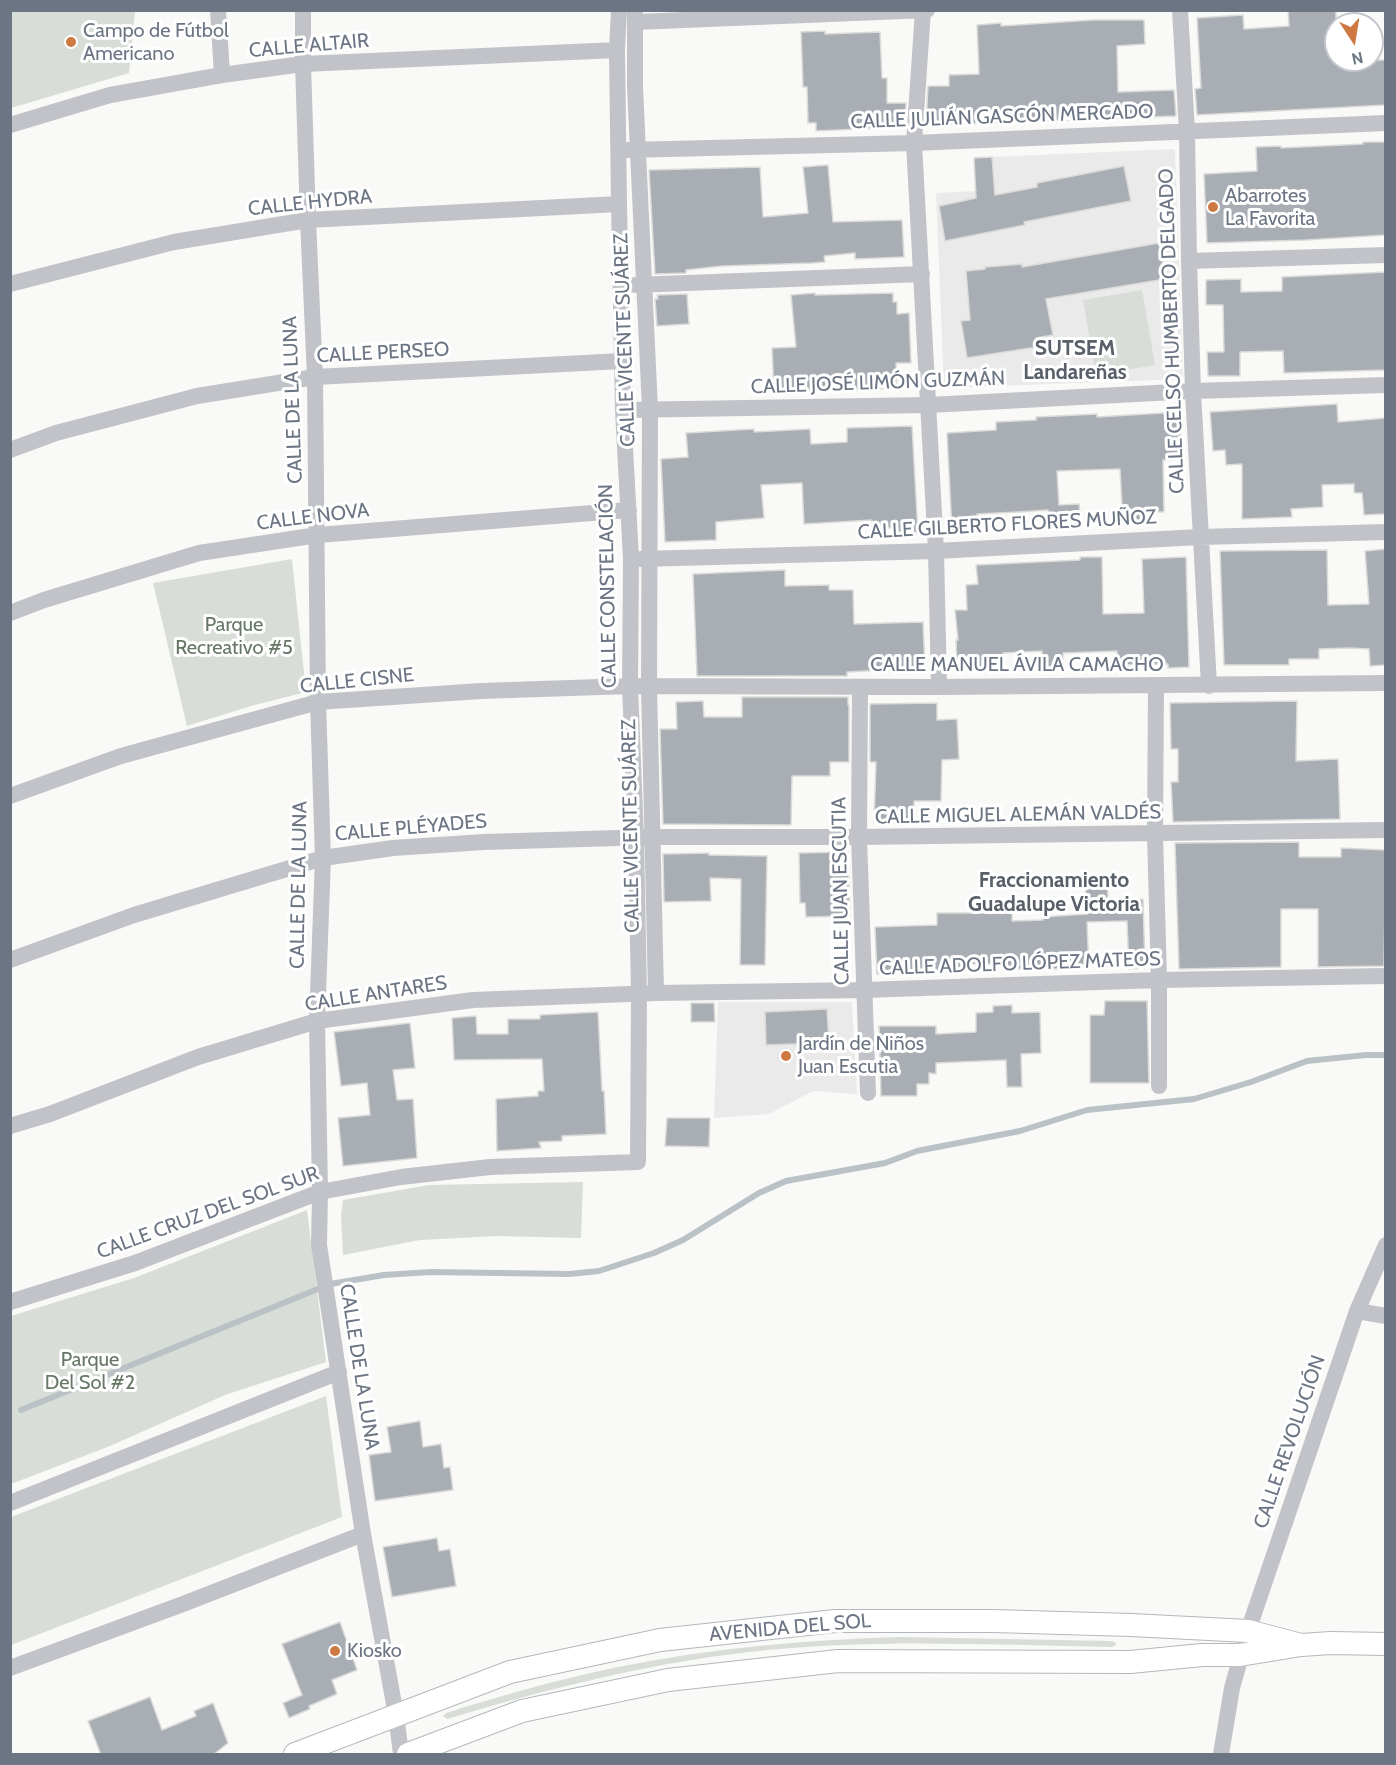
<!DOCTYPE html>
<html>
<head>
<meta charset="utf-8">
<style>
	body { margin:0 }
	#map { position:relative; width:1396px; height:1765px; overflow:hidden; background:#f9f9f7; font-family:Cabin,sans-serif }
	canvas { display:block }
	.frame { position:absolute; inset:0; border:12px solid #6c7584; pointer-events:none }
	.north { position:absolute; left:1324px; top:12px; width:60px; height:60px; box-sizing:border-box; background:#fff; border:2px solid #c4c8ce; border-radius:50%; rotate:168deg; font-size:16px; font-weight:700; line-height:24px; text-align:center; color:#6c7584 }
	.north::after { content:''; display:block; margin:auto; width:21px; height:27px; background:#cf7942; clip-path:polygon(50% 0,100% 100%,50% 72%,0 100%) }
</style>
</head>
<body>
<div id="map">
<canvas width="1396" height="1765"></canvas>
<div class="frame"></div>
<div class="north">N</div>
</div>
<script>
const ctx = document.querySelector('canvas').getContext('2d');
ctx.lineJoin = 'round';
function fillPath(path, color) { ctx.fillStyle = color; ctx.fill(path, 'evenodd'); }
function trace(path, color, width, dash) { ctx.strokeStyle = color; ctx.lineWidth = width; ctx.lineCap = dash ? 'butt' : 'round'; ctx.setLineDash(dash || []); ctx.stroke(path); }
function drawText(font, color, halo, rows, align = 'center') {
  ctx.font = font + ' Cabin,sans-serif'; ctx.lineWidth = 6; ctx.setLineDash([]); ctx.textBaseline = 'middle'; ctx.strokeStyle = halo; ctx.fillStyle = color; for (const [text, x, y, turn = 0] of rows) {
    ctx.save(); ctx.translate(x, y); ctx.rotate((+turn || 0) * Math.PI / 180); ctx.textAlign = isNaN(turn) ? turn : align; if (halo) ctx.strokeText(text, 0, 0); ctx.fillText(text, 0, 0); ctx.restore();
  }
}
const built = new Path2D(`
	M1175 149 1183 379 944 388 936 193 994 190 992 157Z
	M718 1002H852L857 1094 813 1091 769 1114 714 1118Z`);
const green = new Path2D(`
	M11 10 135 11 129 73 11 108Z
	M1142 290 1155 365 1096 375 1083 300Z
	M292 559 306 692 251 706 187 726 153 583Z
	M583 1182 581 1238 497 1236 420 1240 343 1255 341 1216 343 1200 429 1185Z
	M307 1210 326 1362 225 1395 110 1446 11 1484V1316L134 1278Z
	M326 1396 342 1517 11 1645V1517Z
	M900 1637 1110 1641 1115 1642 1116 1644 1113 1647C992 1645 870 1638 749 1652 646 1664 547 1689 447 1719L443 1716 446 1713C503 1695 560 1679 618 1667 711 1648 805 1640 900 1637Z`);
const stream = new Path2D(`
	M21 1410 330 1284 384 1275 430 1272 569 1274 599 1271 654 1253 683 1240 759 1193 786 1181 885 1163 917 1151 1020 1131 1087 1110 1194 1099 1251 1082 1307 1061 1366 1055H1386`);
const building = new Path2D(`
	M1288 10H1336V60H1386V105L1197 115 1195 89 1201 88 1197 18 1243 15 1244 29 1289 26Z
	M1093 20H1144L1145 44 1117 46 1118 92 1174 90 1176 116 926 125 928 86H949V75L979 74 977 25 1001 23V26Z
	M825 31V34L880 32 882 78H887V103H906L905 125 901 127 816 131V123H808L807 87H803L801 32Z
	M1363 142H1386V235L1306 240 1207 243 1204 174 1257 171 1256 147 1281 146V148L1363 144Z
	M992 157 995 195 1037 187V183L1124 166 1131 201 1024 222 1025 225 945 241 939 206 976 198 974 158Z
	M828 165 833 222 902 220 904 257 855 259V253L824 256 825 262 812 263 722 266 686 270V273L655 274 649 170 760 167 763 217 808 213 803 167Z
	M1159 243 1165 279 1046 299 1053 335 1036 338 1037 347 967 358 961 321 970 320 966 271 985 269V267L1022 264V267Z
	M1386 272V370L1284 373 1283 351 1240 352V376H1208L1207 352H1224L1223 305H1206V280L1241 279V292L1282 291V277Z
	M815 293V295L893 293V302H897V314L909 313 911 363H896L897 388 774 393 772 348 796 347 791 295Z
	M687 294 689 324 657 326 655 299H658L657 295Z
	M1337 404 1338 422 1386 418V514L1364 515 1362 493H1354V484L1322 485 1323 507 1291 509 1292 517 1242 519V464L1226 465 1225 450 1213 451 1210 412Z
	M1180 412 1181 453H1173L1174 460H1163L1164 512H1143L1144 523 1123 524 1120 469 1057 471 1059 505 1079 504 1081 524 1049 527 1048 510 1018 512 977 514 979 530 952 531 947 433 996 430V422L1036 420V417L1097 414V417Z
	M912 426 918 533 895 534 894 528 872 529V520L804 524 802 483 761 485 764 518 716 522V540L665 542 661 459 688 457 686 433 754 429V432L810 429 811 444 847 442V428Z
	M1386 549V665L1370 666 1369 649 1349 648 1319 649V659H1289V665H1224L1220 551 1327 550 1328 605 1369 604 1365 551Z
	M1080 557H1102L1103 614 1144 613 1142 559 1186 557 1189 667 1168 668V664L1117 665V651L1063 653V668L1042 669V651L1003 653 1004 671 984 672 983 669 957 670 956 640H958L955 610H967L966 585 978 584 976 565 1080 560Z
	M785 570V586L829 585V590H853L854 624 923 622 925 668 847 672V676H697L693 574Z
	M742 697H848V705H849V762H830V776H792L791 825 663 824 660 729H677L676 702 703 701 704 717H742Z
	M1297 701 1296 761 1338 759 1340 819 1173 822 1171 782H1178V749H1171L1170 703Z
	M937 703V720L957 719 959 759 942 760 941 801H914V823L874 822 876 762H870V704Z
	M1299 842V857H1341V848L1386 850 1384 966 1318 967V909H1281V967L1179 969 1175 843Z
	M848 852 850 916 806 917 805 903H800L799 853Z
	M709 853V855L767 856 765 965H740L741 879 710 878 711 901 664 902 663 854Z
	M1107 876 1108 900 1143 899 1145 968 1129 969 1127 921 1087 922 1089 969H1004V964H962V971L877 974 875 927 937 925V913H1012V921L1043 920 1042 917 1087 914 1085 877Z
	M1105 1001H1147L1149 1083H1090V1015H1104Z
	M691 1003H714L715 1022H691Z
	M1012 1005V1013L1040 1012 1041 1053 1021 1054 1022 1087H1007L1006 1060 936 1063V1074L929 1073V1084H917V1096H881L879 1026H936V1034L976 1032V1013L993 1012V1006Z
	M827 1009 829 1043 766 1045 765 1012Z
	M598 1012 602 1091H604L606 1134 562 1136V1141L539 1142 541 1148 497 1151 496 1099 538 1096V1091H544L542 1059 454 1060 452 1018 476 1016 477 1034H508V1019H540V1015Z
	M410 1023 415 1068 393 1070 397 1100 413 1099 417 1158 343 1166 338 1118 370 1115 367 1083 341 1086 334 1032Z
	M667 1118H710L709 1147 665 1146Z
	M420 1421 423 1447 441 1444 444 1468 450 1467 453 1490 375 1501 369 1455 391 1452 387 1427Z
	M437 1538 439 1551 450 1549 456 1586 392 1597 383 1547Z
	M340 1622 357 1670 332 1680 337 1694 309 1706 310 1709 289 1718 283 1703 302 1695 282 1644Z
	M150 1697 162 1730 196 1716 194 1711 213 1703 228 1743 213 1755H101L88 1721Z`);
const street = new Path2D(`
	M218 10 222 75
	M303 10V64L308 220 315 377 318 702 323 858 317 1021 320 1192 319 1245 363 1534 396 1715 401 1754
	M635 10V87L650 410 649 687 656 993
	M923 10 914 143 936 551 939 687
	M1180 10 1187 131 1189 261 1193 391 1209 686
	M636 22 927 10
	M10 125 110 95 222 75 303 64 617 50
	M628 150 914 143 1386 123
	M1189 261 1386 255
	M10 284 174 242 308 220 619 204
	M635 285 922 274
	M623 410 929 405 1193 391 1386 385
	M10 450 56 433 197 396 315 377 622 361
	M641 559 936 551 1200 537 1386 532
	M10 613 44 600 199 553 318 535 629 510
	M1156 686 1155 834 1159 980V1086
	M860 687 859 837 868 1093
	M10 796 121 756 318 702 481 691 630 686 939 687 1386 683
	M10 960 134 915 323 858 393 848 484 842 651 837H859L1386 830
	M10 1126 50 1114 198 1057 317 1021 473 1000 656 993 865 990 1159 980 1386 976
	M10 1302 135 1263 320 1192 401 1177 490 1167 638 1162 639 994 636 838 630 686 631 559 623 410 619 204 617 50 619 10
	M1357 1311 1386 1316
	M10 1503 339 1372
	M10 1668 183 1604 363 1534
	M1221 1754 1232 1688 1248 1631 1357 1311 1386 1245`);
const secondary = new Path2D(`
	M295 1754 510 1672 660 1640 835 1621H993L1131 1625 1248 1631 1301 1645
	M408 1754 522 1711 668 1680 838 1661 1130 1662 1202 1655H1240L1301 1645 1331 1643 1386 1644`);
const markers = [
	[71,42,6,"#cf7942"],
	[1213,207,6,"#cf7942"],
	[786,1056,6,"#cf7942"],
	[335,1651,6,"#cf7942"]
];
const poiNames = [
	["Campo de Fútbol",83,31],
	["Americano",83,54],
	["Abarrotes",1225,196],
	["La Favorita",1225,219],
	["Jardín de Niños",798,1044],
	["Juan Escutia",798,1067],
	["Kiosko",347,1651]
];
const streetNames = [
	["CALLE ALTAIR",309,46,-5],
	["CALLE JULIÁN GASCÓN MERCADO",1002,117,-2],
	["CALLE HYDRA",310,203,-6],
	["CALLE CELSO HUMBERTO DELGADO",1172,331,-92],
	["CALLE VICENTE SUÁREZ",625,340,-92],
	["CALLE PERSEO",383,353,-3],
	["CALLE JOSÉ LIMÓN GUZMÁN",878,383,-2],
	["CALLE DE LA LUNA",293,400,-92],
	["CALLE NOVA",313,517,-7],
	["CALLE GILBERTO FLORES MUÑOZ",1007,525,-3],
	["CALLE CONSTELACIÓN",608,586,-91],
	["CALLE MANUEL ÁVILA CAMACHO",1017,665],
	["CALLE CISNE",357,681,-6],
	["CALLE MIGUEL ALEMÁN VALDÉS",1018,815,-1],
	["CALLE VICENTE SUÁREZ",631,826,-91],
	["CALLE PLÉYADES",411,828,-5],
	["CALLE DE LA LUNA",299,885,-89],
	["CALLE JUAN ESCUTIA",841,891,-91],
	["CALLE ADOLFO LÓPEZ MATEOS",1020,964,-2],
	["CALLE ANTARES",376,994,-9],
	["CALLE CRUZ DEL SOL SUR",208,1213,-20],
	["CALLE DE LA LUNA",359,1367,81],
	["CALLE REVOLUCIÓN",1290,1442,-71],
	["AVENIDA DEL SOL",790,1628,-5]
];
const parkNames = [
	["Parque",234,625],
	["Recreativo #5",234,648],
	["Parque",90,1360],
	["Del Sol #2",90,1383]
];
const neighbourhoodNames = [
	["SUTSEM",1075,349],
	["Landareñas",1075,373],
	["Fraccionamiento",1054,881],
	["Guadalupe Victoria",1054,905]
];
fillPath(built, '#eaeaea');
fillPath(green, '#d8ddd7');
trace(stream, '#bac2c7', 6);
fillPath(building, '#a9aeb5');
trace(building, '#dbdbd9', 1.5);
trace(secondary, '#b4b7bc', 24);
trace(street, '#c1c3c8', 16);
trace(secondary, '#fff', 22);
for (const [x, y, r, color] of markers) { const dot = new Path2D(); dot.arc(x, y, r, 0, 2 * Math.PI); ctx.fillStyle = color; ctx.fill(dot); trace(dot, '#fff', 2); }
drawText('20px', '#6c7584', '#fff', poiNames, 'left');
drawText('20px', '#6c7584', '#fff', streetNames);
drawText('20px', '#676', '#fff', parkNames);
drawText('bold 21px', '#59606a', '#fff', neighbourhoodNames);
</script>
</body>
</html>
